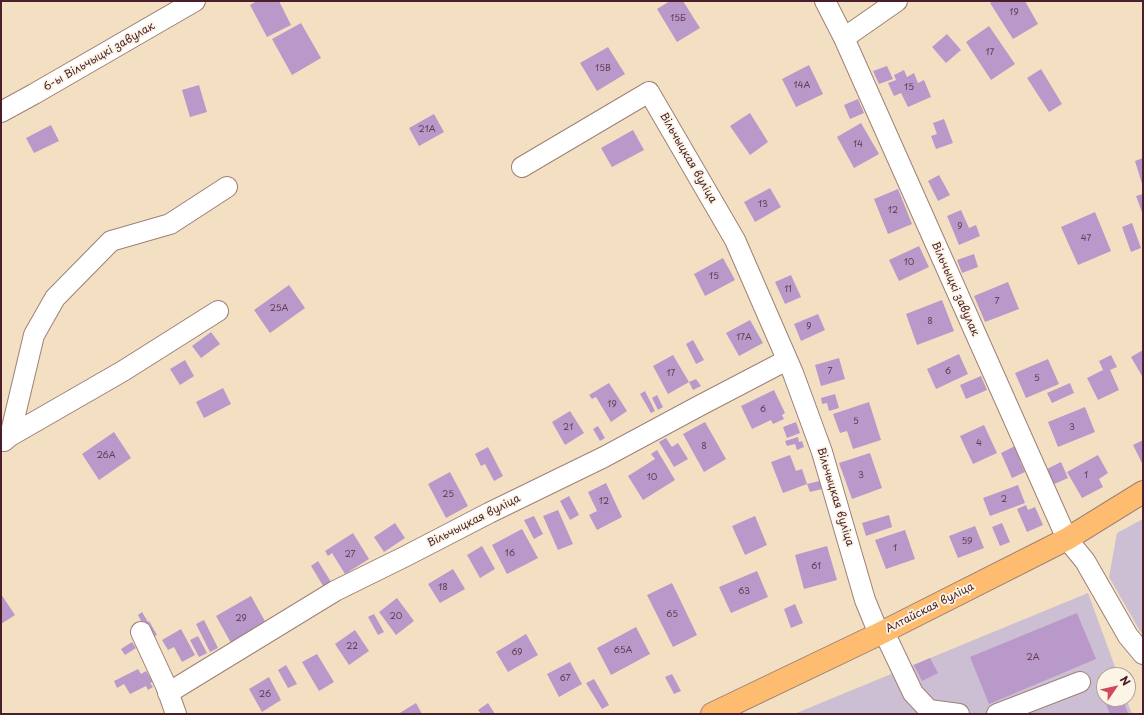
<!DOCTYPE html>
<html>
<head>
<meta charset="utf-8">
<style>
	body { margin:0 }
	#map { position:relative; width:1144px; height:715px; overflow:hidden; background:#f3e0c3; font-family:"Playpen Sans",sans-serif }
	canvas { display:block }
	.frame { position:absolute; inset:0; border:2px solid #4a1f2b; pointer-events:none }
	.north { position:absolute; left:1096px; top:667px; width:40px; height:40px; box-sizing:border-box; background:#fcf5e5; border:1px solid #b59f9b; border-radius:50%; rotate:56deg; font-size:11px; font-weight:700; line-height:16px; text-align:center; color:#4a1f2b }
	.north::after { content:''; display:block; margin:auto; width:14px; height:18px; background:#d1495b; clip-path:polygon(50% 0,100% 100%,50% 72%,0 100%) }
</style>
</head>
<body>
<div id="map">
<canvas width="1144" height="715"></canvas>
<div class="frame"></div>
<div class="north">N</div>
</div>
<script>
const ctx = document.querySelector('canvas').getContext('2d');
ctx.lineJoin = 'round';
function fillPath(path, color) { ctx.fillStyle = color; ctx.fill(path, 'evenodd'); }
function trace(path, color, width, dash) { ctx.strokeStyle = color; ctx.lineWidth = width; ctx.lineCap = dash ? 'butt' : 'round'; ctx.setLineDash(dash || []); ctx.stroke(path); }
function drawText(font, color, halo, rows, align = 'center') {
  ctx.font = font + ' "Playpen Sans",sans-serif'; ctx.lineWidth = 3.5; ctx.setLineDash([]); ctx.textBaseline = 'middle'; ctx.strokeStyle = halo; ctx.fillStyle = color; for (const [text, x, y, turn = 0] of rows) {
    ctx.save(); ctx.translate(x, y); ctx.rotate((+turn || 0) * Math.PI / 180); ctx.textAlign = isNaN(turn) ? turn : align; if (halo) ctx.strokeText(text, 0, 0); ctx.fillText(text, 0, 0); ctx.restore();
  }
}
const industrial = new Path2D(`
	M1143 519V635L1140 631 1109 577 1117 533Z
	M1088 593 1118 675H1104V699H1126L1132 714H794Z`);
const building = new Path2D(`
	M257 1H279L291 25 267 37 250 5Z
	M670 1H683L700 28 677 42 657 9Z
	M993 1H1025L1038 24 1013 39 990 3Z
	M301 23 321 58 292 75 272 39Z
	M989 26 1015 64 991 80 966 42Z
	M947 34 961 50 946 63 932 47Z
	M608 47 625 74 597 91 580 63Z
	M809 65 823 94 796 107 782 79Z
	M887 66 893 79 879 84 873 71Z
	M1041 69 1062 104 1049 112 1027 78Z
	M904 70 907 77 914 73 918 83 924 80 931 97 908 107 901 93 894 96 888 83 896 80 894 75Z
	M199 85 207 112 190 117 182 90Z
	M858 99 864 113 850 119 844 105Z
	M750 113 768 142 750 155 730 126Z
	M434 114 444 132 419 146 409 128Z
	M944 119 953 143 936 149 931 136 937 134 933 123Z
	M861 123 879 154 854 168 837 137Z
	M51 125 59 141 34 153 26 138Z
	M633 130 644 150 612 167 601 148Z
	M1143 158V187L1135 161Z
	M939 175 950 195 938 201 928 181Z
	M770 188 781 207 755 222 744 202Z
	M898 189 912 224 888 234 874 199Z
	M1143 194V215L1136 196Z
	M961 210 969 228 976 225 980 236 959 245 947 216Z
	M1095 212 1111 251 1078 265 1061 227Z
	M1132 223 1141 248 1131 252 1122 227Z
	M919 246 929 267 899 281 889 260Z
	M974 254 978 267 962 273 957 260Z
	M723 258 735 280 705 296 694 274Z
	M791 275 801 297 785 304 775 282Z
	M1008 282 1019 309 985 322 974 296Z
	M289 285 305 308 270 333 254 310Z
	M942 300 954 331 917 345 906 314Z
	M818 314 825 330 801 341 794 324Z
	M750 320 763 343 739 356 726 333Z
	M211 332 220 344 201 358 192 346Z
	M693 340 704 360 696 364 686 344Z
	M1143 350V376H1142L1131 357Z
	M959 354 968 374 936 389 927 369Z
	M673 355 689 382 668 394 653 366Z
	M1111 355 1117 367 1110 370 1119 390 1098 400 1087 378 1103 370 1099 361Z
	M839 358 845 379 821 386 815 365Z
	M1048 359 1059 384 1026 398 1015 373Z
	M185 360 194 376 180 385 170 369Z
	M981 376 987 390 966 399 960 385Z
	M696 379 701 386 693 390 689 382Z
	M609 383 627 411 611 422 596 397 592 399 589 395Z
	M1070 383 1074 393 1052 403 1047 393Z
	M223 388 231 404 204 418 196 402Z
	M774 390 785 413 782 415 784 419 773 424 771 420 752 429 741 406Z
	M645 391 655 411 651 413 640 394Z
	M835 394 839 408 829 411 827 403 822 404 821 398Z
	M657 395 663 407 658 410 652 398Z
	M869 402 881 440 853 449 847 431 840 433 833 414Z
	M1085 407 1095 432 1058 447 1048 422Z
	M570 411 584 433 565 445 552 422Z
	M705 422 726 459 704 472 683 434Z
	M796 422 800 433 787 438 783 427Z
	M984 425 997 453 973 464 960 436Z
	M598 426 605 438 600 441 593 429Z
	M114 432 131 458 99 480 82 454Z
	M798 437 799 442 802 441 804 447 797 450 795 444 787 446 785 441Z
	M666 438 672 447 678 443 688 459 674 467 659 442Z
	M1143 440V465L1133 445Z
	M1017 445 1024 459 1020 461 1025 472 1012 478 1001 453Z
	M488 447 503 476 494 481 485 464 481 466 475 454Z
	M657 450 675 480 643 500 628 476 655 459 651 454Z
	M870 453 882 488 852 499 839 463Z
	M790 455 796 471 802 469 807 484 783 493 771 462Z
	M1098 455 1108 473 1099 479 1103 487 1082 498 1067 472Z
	M1061 462 1068 478 1052 485 1045 470Z
	M450 472 468 506 446 518 428 484Z
	M819 481 822 489 810 492 807 484Z
	M606 483 622 517 597 530 589 515 597 511 588 492Z
	M1018 485 1025 503 990 516 983 498Z
	M569 496 579 515 570 520 560 501Z
	M1026 505 1028 510 1035 507 1043 525 1027 532 1017 509Z
	M558 510 573 544 558 550 543 516Z
	M889 515 892 527 866 536 862 523Z
	M534 516 543 534 534 539 524 520Z
	M755 516 767 545 745 555 732 526Z
	M395 523 405 538 384 552 374 537Z
	M1002 523 1010 542 1000 546 992 527Z
	M975 526 984 548 958 558 949 536Z
	M522 529 538 558 507 574 492 545Z
	M905 530 915 559 886 569 875 540Z
	M353 533 369 559 345 574 332 553 328 556 325 551Z
	M482 546 495 569 480 578 467 555Z
	M827 546 837 580 804 589 795 555Z
	M318 561 333 585 325 589 311 566Z
	M453 569 465 589 440 603 428 584Z
	M757 571 768 597 731 613 719 587Z
	M672 583 697 635 673 647 647 595Z
	M1 594 15 615 1 624Z
	M251 596 266 623 231 643 216 616Z
	M397 598 414 621 396 635 379 612Z
	M795 604 803 623 791 628 784 609Z
	M142 612 148 622 149 621 157 635 150 638 138 615Z
	M1077 613 1096 659 989 704 970 657Z
	M374 614 384 632 378 635 368 617Z
	M204 620 218 648 210 652 196 624Z
	M636 627 650 654 611 675 597 648Z
	M181 629 195 655 182 662 174 647 168 650 162 640Z
	M355 630 369 651 349 665 335 644Z
	M526 634 538 655 508 672 496 652Z
	M198 636 207 653 199 657 190 640Z
	M132 642 136 648 125 655 121 649Z
	M317 654 334 682 319 691 302 662Z
	M930 658 938 673 922 681 914 665Z
	M570 662 582 684 559 697 547 674Z
	M286 665 297 684 288 688 278 670Z
	M138 669 141 674 146 671 153 682 150 683 153 687 148 690 146 686 130 694 124 684 117 688 114 681Z
	M672 674 681 691 674 694 665 677Z
	M269 677 281 700 262 712 249 689Z
	M594 679 609 705 602 709 586 683Z
	M1104 699H1123L1128 714H1110Z
	M416 703 422 714H398Z
	M488 703 495 714H481L478 710Z`);
const minor = new Path2D(`
	M825 1 844 38 1067 539 1085 561 1128 636 1143 654
	M844 38 897 1
	M1 112 34 94 195 1
	M522 167 649 92 735 240 793 373 822 452 865 600 879 634
	M10 436 34 335 55 298 111 241 170 224 227 187
	M4 441 10 436 123 371 218 311
	M141 632 166 686 176 714
	M884 632 913 693 929 710 959 714
	M168 693 335 591 406 556 489 513 604 457 699 406 787 360
	M997 714 1080 682`);
const major = new Path2D(`
	M712 714 879 634 1067 539 1143 492`);
const numberNames = [
	["19",1014,13],
	["15Б",678,19],
	["17",990,53],
	["15В",603,69],
	["14А",802,86],
	["15",909,88],
	["21А",427,130],
	["14",858,145],
	["13",763,205],
	["12",893,211],
	["9",960,227],
	["47",1086,239],
	["10",909,263],
	["15",714,277],
	["11",788,290],
	["7",997,302],
	["25А",279,309],
	["8",930,322],
	["9",809,327],
	["17А",744,338],
	["7",830,372],
	["6",948,372],
	["17",671,374],
	["5",1037,379],
	["19",612,405],
	["6",763,410],
	["5",856,422],
	["21",568,428],
	["3",1072,428],
	["4",979,444],
	["8",704,447],
	["26А",106,456],
	["3",861,476],
	["1",1086,476],
	["10",652,478],
	["25",448,495],
	["2",1004,500],
	["12",604,502],
	["59",967,542],
	["1",895,549],
	["16",510,554],
	["27",350,555],
	["61",816,567],
	["18",443,588],
	["63",744,592],
	["65",672,615],
	["20",396,617],
	["29",241,619],
	["22",352,647],
	["65А",623,651],
	["69",517,653],
	["2А",1033,658],
	["67",565,679],
	["26",265,695]
];
const streetNames = [
	["6-ы Вільчыцкі завулак",99,57,-30],
	["Вільчыцкая вуліца",688,158,60],
	["Вільчыцкі завулак",955,289,66],
	["Вільчыцкая вуліца",835,497,73],
	["Вільчыцкая вуліца",474,521,-27],
	["Алтайская вуліца",930,608,-27]
];
fillPath(industrial, '#ccbed3');
fillPath(building, '#b998ca');
trace(minor, '#9e8077', 22);
trace(major, '#9e8077', 24);
trace(minor, '#fff', 20);
trace(major, '#febc70', 22);
drawText('9px', '#663d53', null, numberNames);
drawText('11px', '#4a1f2b', '#fcf5e5', streetNames);
</script>
</body>
</html>
